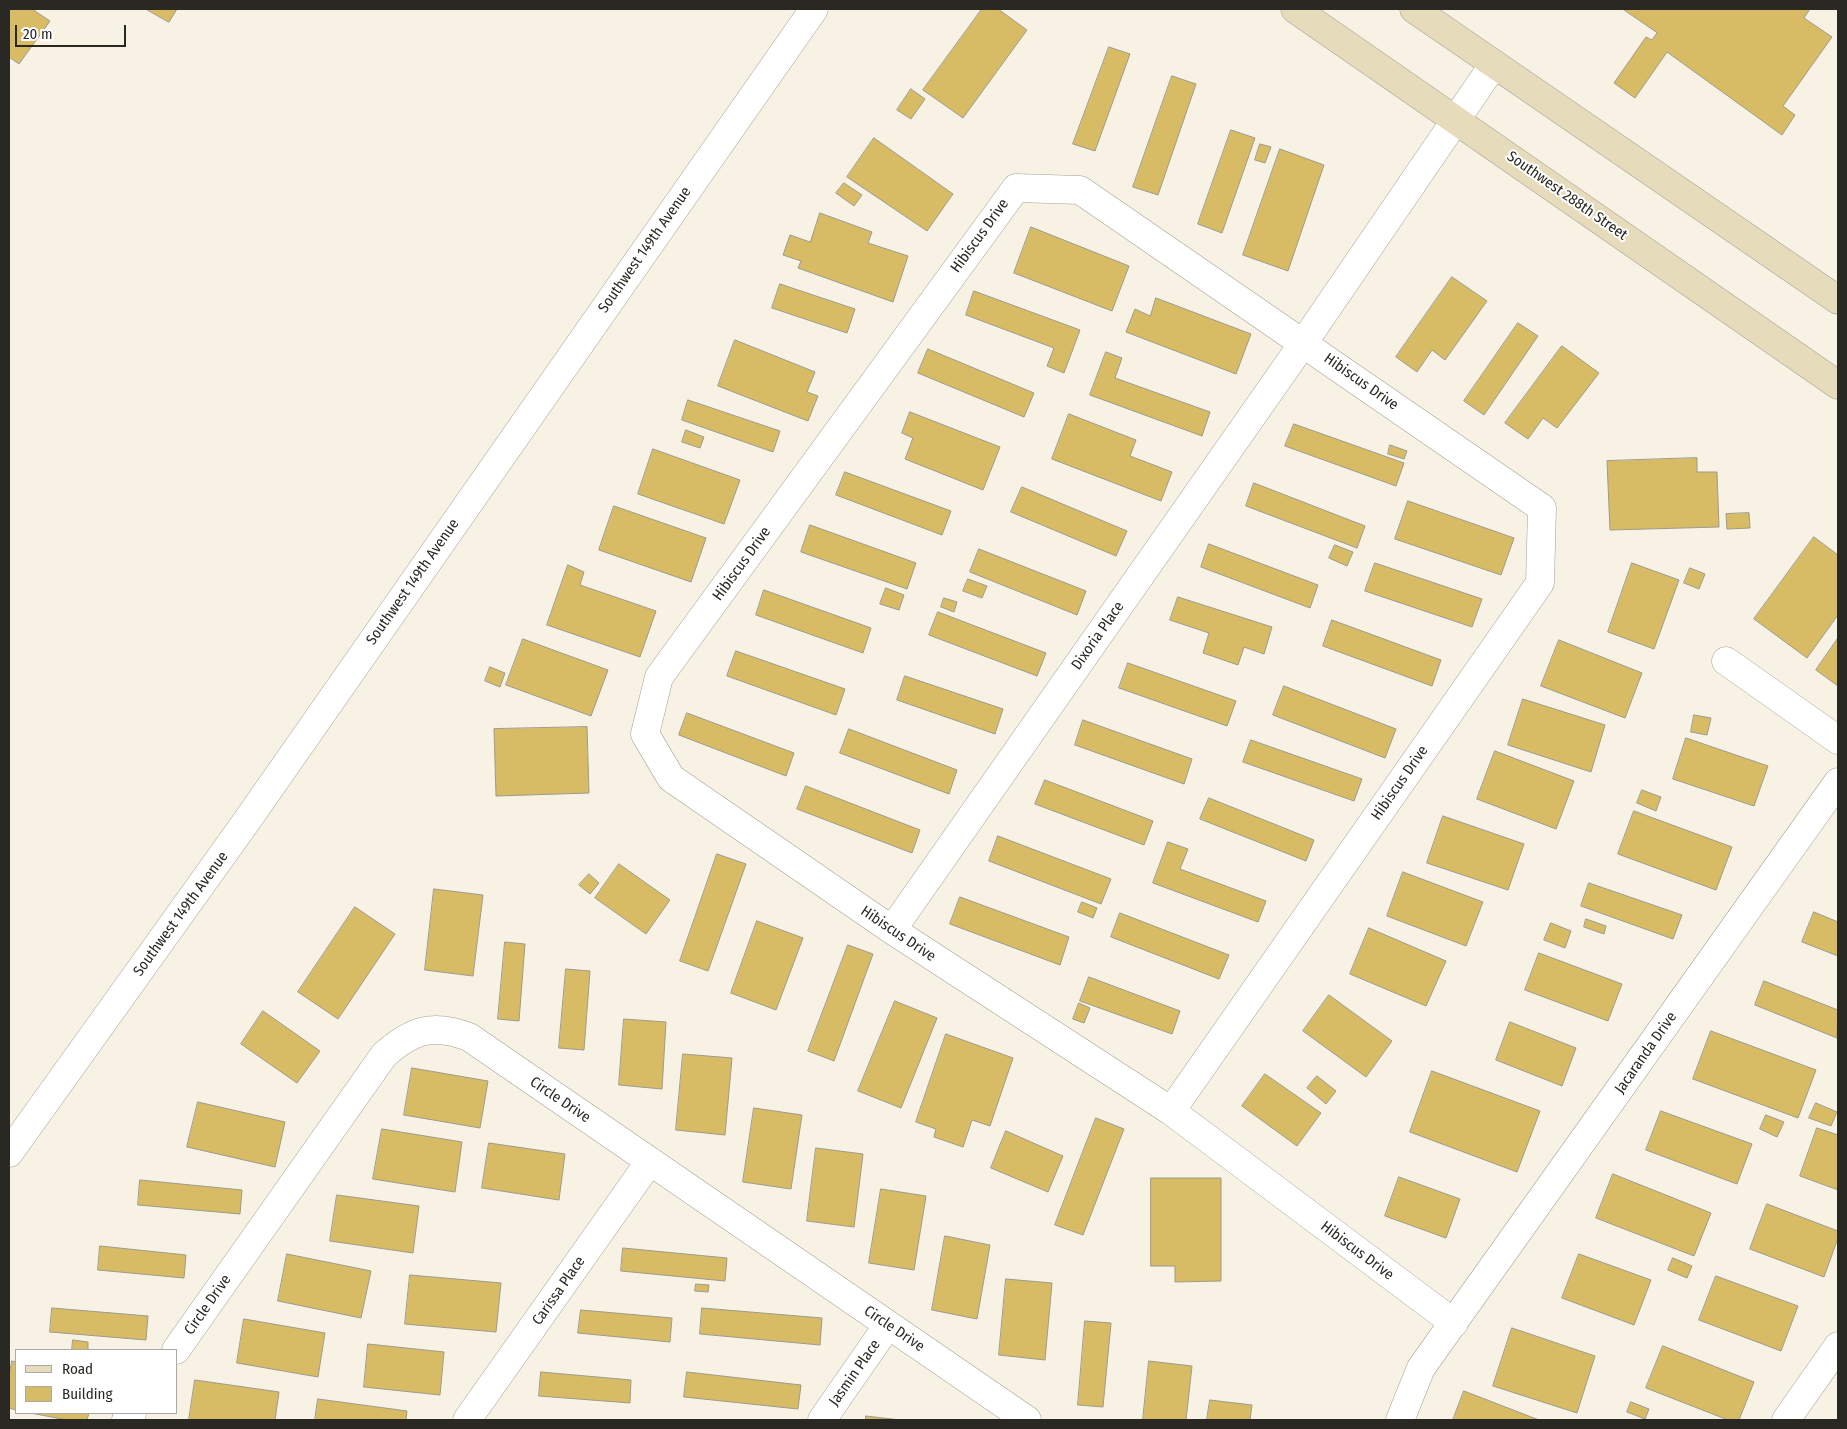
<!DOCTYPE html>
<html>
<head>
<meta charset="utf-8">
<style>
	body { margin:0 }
	#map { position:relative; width:1847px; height:1429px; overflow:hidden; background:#f7f2e3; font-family:"Fira Sans Condensed",sans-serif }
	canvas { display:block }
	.frame { position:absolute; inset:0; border:10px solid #2a2822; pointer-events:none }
	.legend { position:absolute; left:15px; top:1349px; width:162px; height:65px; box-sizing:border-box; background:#fff; border:1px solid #aaa9a7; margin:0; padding:6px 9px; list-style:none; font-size:15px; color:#2a2822 }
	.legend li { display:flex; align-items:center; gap:10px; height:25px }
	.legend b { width:25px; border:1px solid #aaa9a7 }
	.scale { position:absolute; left:15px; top:25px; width:111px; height:22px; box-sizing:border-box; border:2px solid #2a2822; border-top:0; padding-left:6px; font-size:15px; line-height:18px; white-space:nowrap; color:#2a2822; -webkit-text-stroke:4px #fff; paint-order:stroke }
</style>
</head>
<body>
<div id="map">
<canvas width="1847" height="1429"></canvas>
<div class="frame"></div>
<ul class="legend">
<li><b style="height:6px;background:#e6dcbc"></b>Road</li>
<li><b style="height:14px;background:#d7bb65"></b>Building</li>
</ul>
<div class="scale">20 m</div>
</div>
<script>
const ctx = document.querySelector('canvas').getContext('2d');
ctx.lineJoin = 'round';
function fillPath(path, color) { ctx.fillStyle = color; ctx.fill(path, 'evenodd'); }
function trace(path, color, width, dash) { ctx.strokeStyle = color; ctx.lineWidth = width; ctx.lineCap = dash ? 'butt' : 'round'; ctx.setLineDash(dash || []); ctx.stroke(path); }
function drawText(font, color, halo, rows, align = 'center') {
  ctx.font = font + ' "Fira Sans Condensed",sans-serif'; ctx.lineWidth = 4; ctx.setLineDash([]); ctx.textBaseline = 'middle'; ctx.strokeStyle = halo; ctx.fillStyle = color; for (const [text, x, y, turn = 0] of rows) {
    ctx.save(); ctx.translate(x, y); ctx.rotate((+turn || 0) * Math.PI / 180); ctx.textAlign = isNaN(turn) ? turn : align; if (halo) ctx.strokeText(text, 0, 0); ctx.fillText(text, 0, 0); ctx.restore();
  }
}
const building = new Path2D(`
	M9 9H32L50 21 19 64 9 57Z
	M146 9H177L169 22Z
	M982 9H998L1027 30 963 118 923 90Z
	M1623 9H1810L1804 18 1832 37 1783 106 1795 115 1782 135 1667 52 1635 98 1614 83 1646 37 1652 40 1657 33Z
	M1109 47 1130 54 1095 151 1073 144Z
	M1172 76 1196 84 1158 195 1133 187Z
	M911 89 925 99 911 119 897 110Z
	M1231 130 1255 138 1222 233 1198 224Z
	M874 138 953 194 927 231 847 177Z
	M1260 144 1271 147 1265 163 1255 160Z
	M1280 149 1324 165 1288 271 1243 255Z
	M844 183 862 195 854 206 836 193Z
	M820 213 872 232 868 243 908 256 893 302 798 268 801 261 783 255 790 235 810 242Z
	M1031 227 1129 266 1112 311 1014 273Z
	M1452 277 1487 301 1445 360 1432 350 1417 372 1396 357Z
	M780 284 855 309 847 333 772 308Z
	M974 291 1080 330 1064 373 1047 366 1054 348 966 315Z
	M1156 298 1251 334 1236 374 1126 332 1135 309 1150 316Z
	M1518 323 1538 336 1484 415 1464 401Z
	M735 340 815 372 807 392 818 396 808 421 718 386Z
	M1562 346 1599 373 1557 428 1543 418 1528 439 1505 423Z
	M928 349 1034 393 1024 417 918 373Z
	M1106 352 1122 358 1115 378 1210 412 1202 436 1090 395Z
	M688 400 780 431 773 452 682 420Z
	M910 412 1000 447 983 490 905 459 913 438 902 433Z
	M1069 414 1136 440 1130 456 1172 472 1161 501 1052 459Z
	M1294 424 1404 463 1396 486 1285 446Z
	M686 430 704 437 700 448 682 442Z
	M1390 445 1407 451 1404 459 1388 454Z
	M653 449 740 480 724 524 638 494Z
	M1697 458V472H1717L1719 527 1610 530 1607 461Z
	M845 472 951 511 942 535 836 495Z
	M1254 483 1365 526 1357 548 1246 506Z
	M1022 487 1127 531 1116 556 1011 512Z
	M1408 501 1514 538 1501 575 1395 539Z
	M614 506 706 538 691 582 599 550Z
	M1749 513 1750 528 1727 529 1726 514Z
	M810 525 916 563 907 589 801 552Z
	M1814 537 1838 555V615L1807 658 1754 619Z
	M1209 544 1318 585 1310 608 1201 567Z
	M1335 545 1353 552 1347 566 1329 558Z
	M979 549 1086 591 1077 615 970 572Z
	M1375 563 1482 599 1472 627 1365 591Z
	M1632 563 1679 580 1654 649 1608 632Z
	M568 565 584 572 580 585 656 611 640 657 547 625Z
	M1690 568 1705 574 1699 589 1684 583Z
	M968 579 987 586 982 598 963 591Z
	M886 588 904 595 899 610 880 604Z
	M764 590 871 628 863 653 756 615Z
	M1178 597 1272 627 1264 654 1244 647 1238 665 1203 653 1209 633 1170 620Z
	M944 598 957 602 954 612 941 607Z
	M938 612 1046 653 1037 676 929 635Z
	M1332 620 1441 660 1432 686 1323 646Z
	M1838 638V686L1816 670Z
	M523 639 608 670 591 716 506 685Z
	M1559 640 1642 673 1625 718 1541 686Z
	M736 651 845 689 836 715 727 676Z
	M1128 663 1236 701 1227 726 1119 688Z
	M490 667 505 673 500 687 485 681Z
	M905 676 1003 709 995 734 897 700Z
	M1284 686 1396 729 1385 758 1273 715Z
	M1523 699 1605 725 1591 772 1508 745Z
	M687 713 794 753 786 776 679 735Z
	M1694 715 1711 718 1707 735 1691 732Z
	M1083 720 1192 759 1184 784 1075 745Z
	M587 727 589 793 496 796 494 729Z
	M849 729 957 770 949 794 840 753Z
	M1686 738 1768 766 1754 806 1673 779Z
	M1251 740 1362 779 1354 801 1243 762Z
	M1495 751 1574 781 1556 829 1477 799Z
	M1045 780 1153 821 1144 845 1035 804Z
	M806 786 920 830 912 853 797 809Z
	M1642 790 1661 797 1656 811 1637 803Z
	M1209 798 1314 840 1306 861 1200 819Z
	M1634 811 1732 847 1716 890 1618 854Z
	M1443 816 1524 844 1508 890 1427 863Z
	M998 836 1111 879 1101 904 989 861Z
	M1168 842 1188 849 1180 869 1266 901 1258 922 1153 883Z
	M717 854 746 864 708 971 680 961Z
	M619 864 670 900 646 934 595 898Z
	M1403 872 1483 902 1466 946 1387 916Z
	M589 874 599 883 590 894 579 885Z
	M1589 883 1682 915 1673 939 1581 906Z
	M434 889 483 895 473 976 425 970Z
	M960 897 1069 937 1060 965 950 924Z
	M1082 902 1097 908 1093 918 1078 912Z
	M355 907 395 934 338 1019 298 992Z
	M1814 912 1838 922V956L1802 942Z
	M1120 913 1229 955 1219 979 1111 937Z
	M1586 919 1606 926 1604 934 1584 927Z
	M757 921 803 938 776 1010 731 993Z
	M1551 923 1571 931 1565 948 1544 940Z
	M1369 928 1446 961 1426 1006 1350 974Z
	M505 942 525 944 519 1021 498 1019Z
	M848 945 873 954 834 1061 808 1051Z
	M1539 953 1622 984 1608 1021 1525 990Z
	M566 969 590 971 584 1050 559 1048Z
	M1089 977 1180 1011 1172 1034 1080 1001Z
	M1764 981 1838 1010 1837 1038 1755 1005Z
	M1329 995 1392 1041 1366 1077 1303 1031Z
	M895 1001 937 1018 901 1108 858 1091Z
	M1079 1003 1090 1008 1084 1023 1073 1019Z
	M263 1011 320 1051 297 1083 241 1044Z
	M624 1019 666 1022 662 1089 619 1085Z
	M1510 1022 1576 1048 1562 1086 1496 1060Z
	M1711 1031 1816 1070 1798 1118 1693 1079Z
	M946 1034 1013 1058 990 1126 972 1120 963 1147 934 1137 936 1129 916 1122Z
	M683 1054 732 1058 725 1135 676 1130Z
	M412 1068 488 1081 480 1128 404 1115Z
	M1432 1071 1540 1111 1517 1172 1410 1132Z
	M1265 1074 1321 1113 1297 1146 1242 1106Z
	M1317 1076 1336 1091 1326 1104 1307 1088Z
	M198 1102 285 1122 275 1167 187 1147Z
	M1816 1103 1837 1112 1831 1126 1809 1118Z
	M754 1108 802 1115 791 1189 743 1182Z
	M1661 1111 1752 1144 1737 1184 1646 1150Z
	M1766 1115 1784 1122 1777 1137 1760 1129Z
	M1096 1118 1124 1129 1083 1235 1055 1225Z
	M1817 1128 1838 1135V1190L1800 1176Z
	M382 1129 462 1142 455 1192 373 1179Z
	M1006 1131 1063 1156 1048 1192 991 1168Z
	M489 1143 565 1154 559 1200 482 1188Z
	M816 1148 863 1154 854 1227 807 1221Z
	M1613 1174 1711 1213 1694 1256 1596 1218Z
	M1399 1177 1460 1199 1446 1238 1385 1216Z
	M1151 1178H1221V1281L1175 1282V1266H1151Z
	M140 1180 242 1190 240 1214 138 1205Z
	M881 1189 926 1196 914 1270 869 1263Z
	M337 1195 419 1206 413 1253 330 1241Z
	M1767 1204 1838 1231V1238L1824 1277 1750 1249Z
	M945 1236 990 1245 977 1319 932 1310Z
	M100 1246 186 1255 184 1278 98 1270Z
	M623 1248 727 1258 725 1281 621 1271Z
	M287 1254 371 1271 361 1318 278 1301Z
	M1579 1254 1651 1280 1634 1325 1562 1298Z
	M1673 1258 1692 1266 1687 1278 1668 1270Z
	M410 1275 501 1283 496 1332 405 1324Z
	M1716 1276 1798 1306 1781 1351 1699 1320Z
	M1006 1279 1052 1283 1045 1360 999 1355Z
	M696 1284 709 1285 708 1292 695 1291Z
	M52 1308 148 1316 146 1340 50 1332Z
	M702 1308 822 1318 820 1345 700 1334Z
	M581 1310 672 1318 670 1342 578 1333Z
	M244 1319 325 1333 318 1377 237 1363Z
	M1085 1321 1111 1323 1103 1407 1078 1405Z
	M1512 1328 1595 1356 1577 1413 1493 1386Z
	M73 1340 88 1342V1350H72Z
	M368 1344 444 1352 440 1395 364 1387Z
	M1663 1346 1754 1382 1739 1420H1728L1646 1388Z
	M12 1361 16 1362V1410L9 1408V1377Z
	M1149 1361 1192 1366 1186 1420H1143Z
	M541 1372 631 1380 630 1403 539 1396Z
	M687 1372 801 1385 798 1409 684 1397Z
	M195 1380 279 1392 275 1420H189Z
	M1464 1391 1539 1420H1453Z
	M318 1399 407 1411 406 1420H315Z
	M1210 1400 1252 1405 1250 1420H1207Z
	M1631 1402 1649 1409 1645 1419 1627 1412Z
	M31 1413H89L87 1420H67Z
	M866 1416 900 1420H866Z`);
const street = new Path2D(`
	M1726 661 1838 740
	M892 930 1304 342 1494 64
	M1171 1111 1540 583 1542 508 1080 190 1016 188 659 677 645 734 671 778 892 930 1171 1111 1454 1323
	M9 1153 246 822 814 9
	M176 1350 384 1055C412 1030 433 1023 469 1037L1027 1420
	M126 1420 132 1413
	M467 1420 650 1161
	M822 1420 888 1325
	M1400 1420 1421 1368 1838 782
	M1786 1420 1838 1346`);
const secondary = new Path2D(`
	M1295 9 1838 385
	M1414 9 1838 300`);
const streetNames = [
	["Southwest 288th Street",1567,196,35],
	["Hibiscus Drive",980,236,-54],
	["Southwest 149th Avenue",645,250,-55],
	["Hibiscus Drive",1361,382,35],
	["Hibiscus Drive",742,564,-54],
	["Southwest 149th Avenue",413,582,-55],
	["Dixoria Place",1098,636,-55],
	["Hibiscus Drive",1400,783,-55],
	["Southwest 149th Avenue",181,914,-54],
	["Hibiscus Drive",898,934,34],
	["Jacaranda Drive",1646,1053,-55],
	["Circle Drive",560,1100,34],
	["Hibiscus Drive",1357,1251,37],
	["Carissa Place",559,1291,-55],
	["Circle Drive",208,1305,-55],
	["Circle Drive",894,1329,34],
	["Jasmin Place",855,1373,-55]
];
fillPath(building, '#d7bb65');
trace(building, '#9e9a8c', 1);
trace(street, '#a5a092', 29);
trace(secondary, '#a5a092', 29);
trace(street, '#fff', 28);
trace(secondary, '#e6dcbc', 28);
drawText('15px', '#2a2822', '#fff', streetNames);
</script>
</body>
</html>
